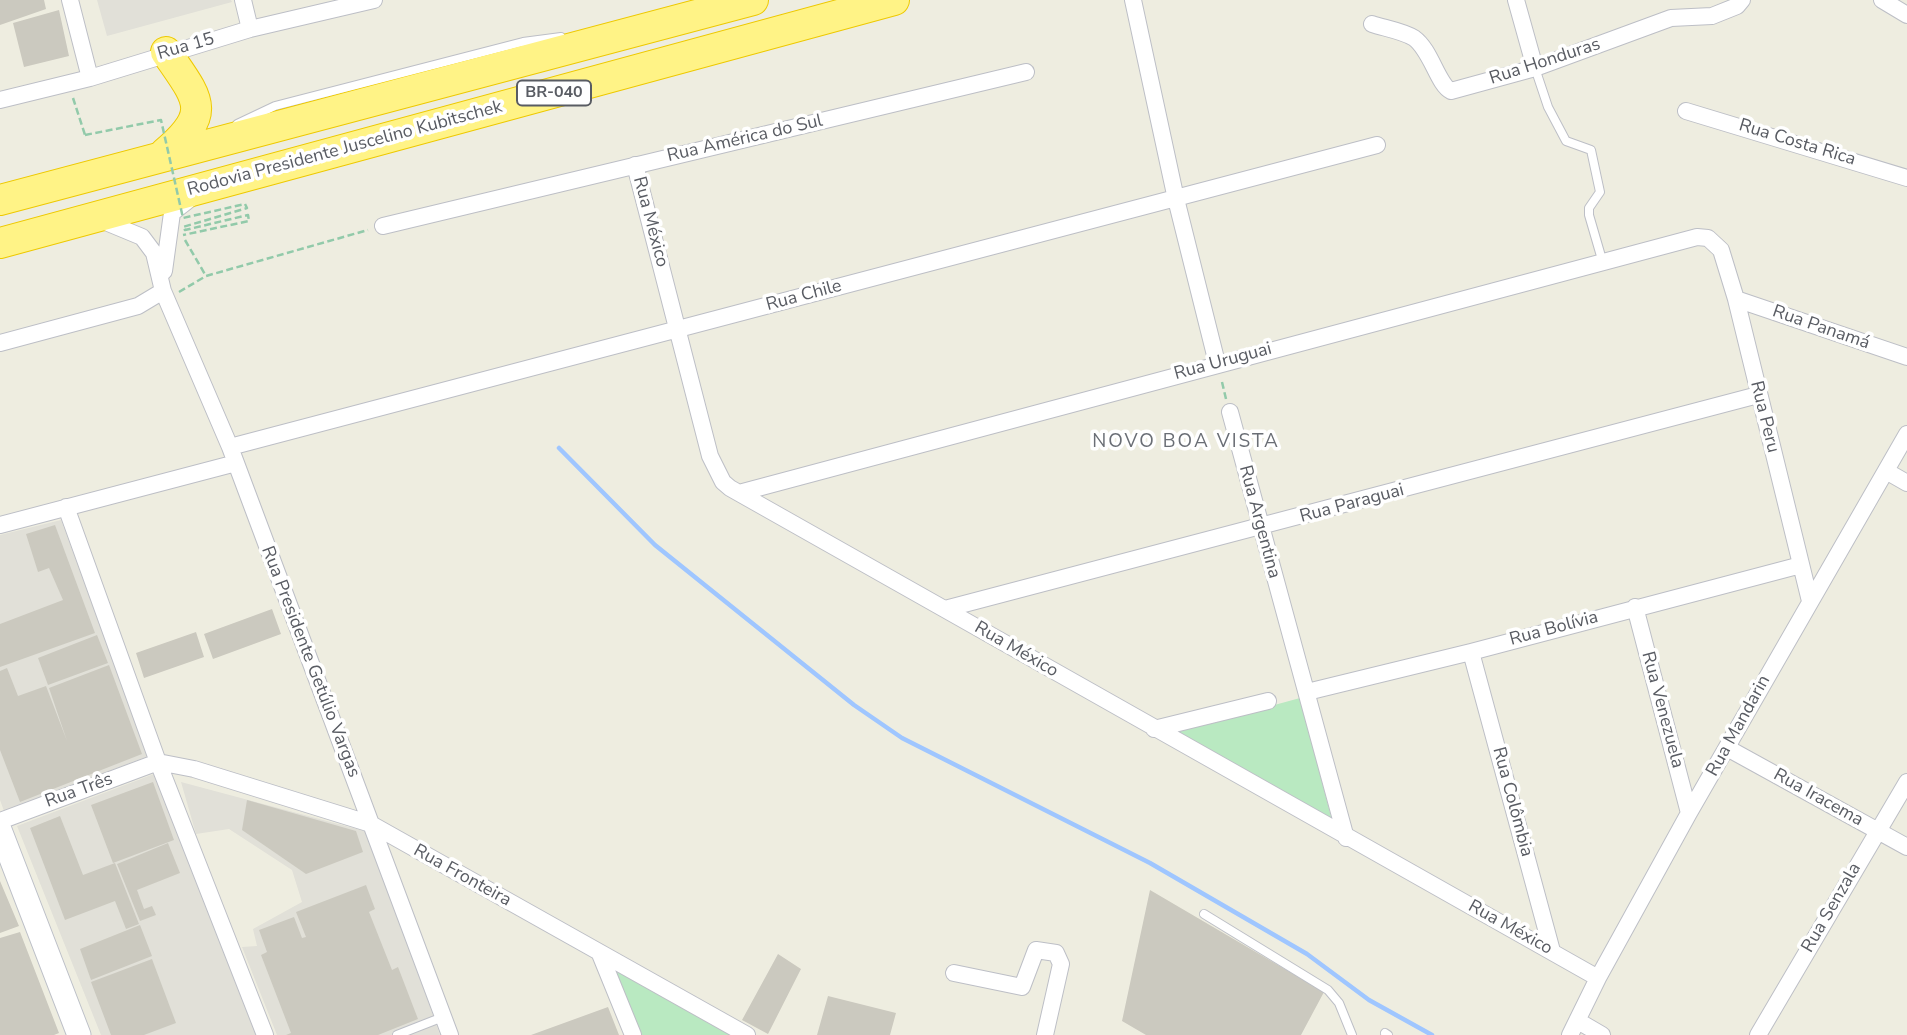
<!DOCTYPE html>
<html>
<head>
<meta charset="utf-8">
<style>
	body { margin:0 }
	canvas { display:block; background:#eeede0 }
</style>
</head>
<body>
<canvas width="1907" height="1035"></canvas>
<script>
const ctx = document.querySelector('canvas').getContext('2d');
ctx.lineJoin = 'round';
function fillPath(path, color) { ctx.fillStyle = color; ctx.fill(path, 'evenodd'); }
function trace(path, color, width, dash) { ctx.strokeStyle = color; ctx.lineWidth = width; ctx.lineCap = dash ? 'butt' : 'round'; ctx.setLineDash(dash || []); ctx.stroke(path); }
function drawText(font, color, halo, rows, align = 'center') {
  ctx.font = font + ' "Nunito Sans",sans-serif'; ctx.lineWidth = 7; ctx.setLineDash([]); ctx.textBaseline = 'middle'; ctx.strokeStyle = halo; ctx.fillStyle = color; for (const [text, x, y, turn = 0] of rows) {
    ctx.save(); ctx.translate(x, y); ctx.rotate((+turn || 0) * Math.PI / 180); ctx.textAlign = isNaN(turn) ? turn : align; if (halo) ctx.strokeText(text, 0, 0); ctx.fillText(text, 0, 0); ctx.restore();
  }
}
const industrial = new Path2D(`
	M97 0H231L232 2 107 36Z
	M61 520 148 756 4 811 0 800V535Z
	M154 774 256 1035H101L17 826Z
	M181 782 368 832 440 1035H277L242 947 257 946 253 929 302 902 292 870 229 829 196 834Z`);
const green = new Path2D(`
	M1300 698 1333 824 1176 732Z
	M600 954 747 1035H633Z`);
const stream = new Path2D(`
	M559 448 655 545 854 705 902 738 1150 863 1307 954 1369 1000 1432 1035`);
const building = new Path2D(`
	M0 0H44L46 9 0 25Z
	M59 10 69 56 24 67 13 23Z
	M55 525 95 633 0 667V624L63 600 49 568 38 572 26 534Z
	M272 609 281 634 213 659 204 634Z
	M196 632 204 657 144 678 136 653Z
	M97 635 108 663 48 685 38 658Z
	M109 665 142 754 20 802 0 750V671L7 668 18 696 46 686 67 741 49 688Z
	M153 782 174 840 113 863 91 805Z
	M247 800 356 831 363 852 306 874 242 830Z
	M60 816 83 875 115 863 139 924 126 929 115 901 65 920 30 828Z
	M168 843 180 873 137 890 144 909 152 906 156 915 140 921 117 864Z
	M0 881 19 926 0 933Z
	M366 885 375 909 369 912 392 970 398 967 418 1019 378 1035H286L291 1033 261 955 267 952 259 930 294 917 302 938 306 937 296 912Z
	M1150 890 1324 992 1301 1035H1146L1122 1021Z
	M140 925 152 956 91 980 80 949Z
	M20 932 59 1033 54 1035H0V938Z
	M778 954 801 969 768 1034 742 1020Z
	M152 959 176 1023 144 1035H111L91 982Z
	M828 996 896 1013 890 1035H817Z
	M608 1007 619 1035H531Z`);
const path = new Path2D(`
	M73 98 85 135
	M185 240 206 276
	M179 292 206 276 368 230
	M1222 382 1226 399`);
const lane = new Path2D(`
	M1535 68 1548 107 1566 141 1591 150 1600 192 1589 208V215L1603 263
	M237 124 275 106 523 42 561 37
	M1204 914 1328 990 1339 1003 1352 1035
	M1385 1033 1388 1035
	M397 1035 443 1017`);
const street = new Path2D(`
	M70 0 90 78
	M243 0 250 29
	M1133 0 1176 199 1217 363
	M1516 0 1535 68
	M1882 0 1907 15
	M1372 24C1384 28 1403 31 1414 38 1431 50 1438 85 1451 91L1535 68 1671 18 1712 16 1737 6 1742 0
	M0 100 90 78 250 29 374 0
	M1686 111 1907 178
	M635 165 710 456 723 482 730 488 1598 978
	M101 220 142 237 154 253 163 291 230 447 450 1035
	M383 226 1026 72
	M164 271 172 213 190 199
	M1736 299 1907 357
	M0 343 138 306 163 291
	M1230 412 1346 838
	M230 447 1377 145
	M1886 471 1907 483
	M739 493 1697 237 1708 238 1721 250 1736 299 1810 601
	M66 507 158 762 265 1035
	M0 525 236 463
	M1635 607 1689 813
	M945 609 1758 395
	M1471 652 1552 951
	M1307 692 1471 652 1801 565
	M1154 729 1268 701
	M1729 749 1907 847
	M0 821 158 762 194 769 371 824 747 1035
	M600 954 633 1035
	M954 973 1022 987 1036 950 1056 953 1061 964 1045 1035
	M1578 1021 1602 1035
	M1570 1035 1598 978 1689 813 1907 434
	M1758 1035 1907 782`);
const secondary = new Path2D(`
	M0 830 79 1035`);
const highway = new Path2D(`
	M165 153C214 112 198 99 166 52
	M0 200 753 0
	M0 243 894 0`);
const pathBridge = new Path2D(`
	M85 135 161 120 183 218 245 204 247 208 183 227 185 230 248 215 249 221 183 235`);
const shields = [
	[554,93,74]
];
const shieldNames = [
	["BR-040",554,93]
];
const streetNames = [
	["Rua 15",186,47,-16],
	["Rua Honduras",1545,62,-18],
	["Rua América do Sul",745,139,-13],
	["Rua Costa Rica",1797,143,17],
	["Rodovia Presidente Juscelino Kubitschek",345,149,-15],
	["Rua México",650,222,75],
	["Rua Chile",804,296,-15],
	["Rua Panamá",1821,328,19],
	["Rua Uruguai",1223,362,-15],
	["Rua Peru",1764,417,76],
	["Rua Paraguai",1352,504,-15],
	["Rua Argentina",1259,522,75],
	["Rua Bolívia",1554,629,-15],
	["Rua México",1016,650,30],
	["Rua Presidente Getúlio Vargas",310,662,69],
	["Rua Venezuela",1662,710,75],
	["Rua Mandarin",1739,726,-61],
	["Rua Três",79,791,-20],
	["Rua Iracema",1818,798,29],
	["Rua Colômbia",1512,802,75],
	["Rua Fronteira",462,876,29],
	["Rua Senzala",1832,908,-60],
	["Rua México",1510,928,29]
];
const neighbourhoodNames = [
	["NOVO BOA VISTA",1186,442]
];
fillPath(industrial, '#e1e0d8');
fillPath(green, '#b9e9c1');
trace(stream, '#9fc6ff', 4.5);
fillPath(building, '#cbc9bf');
trace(lane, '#bdbfc6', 10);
trace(street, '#bdbfc6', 18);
trace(secondary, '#bdc0c8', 25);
trace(highway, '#eec900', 32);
trace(path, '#92caaa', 2.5, [7, 3.5]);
trace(lane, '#fff', 8);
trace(street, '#fff', 16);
trace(secondary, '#fff', 23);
trace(highway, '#fff386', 30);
trace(pathBridge, '#92caaa', 2.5, [7, 3.5]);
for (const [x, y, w] of shields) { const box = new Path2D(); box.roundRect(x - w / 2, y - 12.5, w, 25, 5); ctx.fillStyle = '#fff'; ctx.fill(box); trace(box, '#595c63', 2); }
drawText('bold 16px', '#595c63', null, shieldNames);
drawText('18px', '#595c63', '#fff', streetNames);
ctx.letterSpacing = '2px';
drawText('19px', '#6a6e75', '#fff', neighbourhoodNames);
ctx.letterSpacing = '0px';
</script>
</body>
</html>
